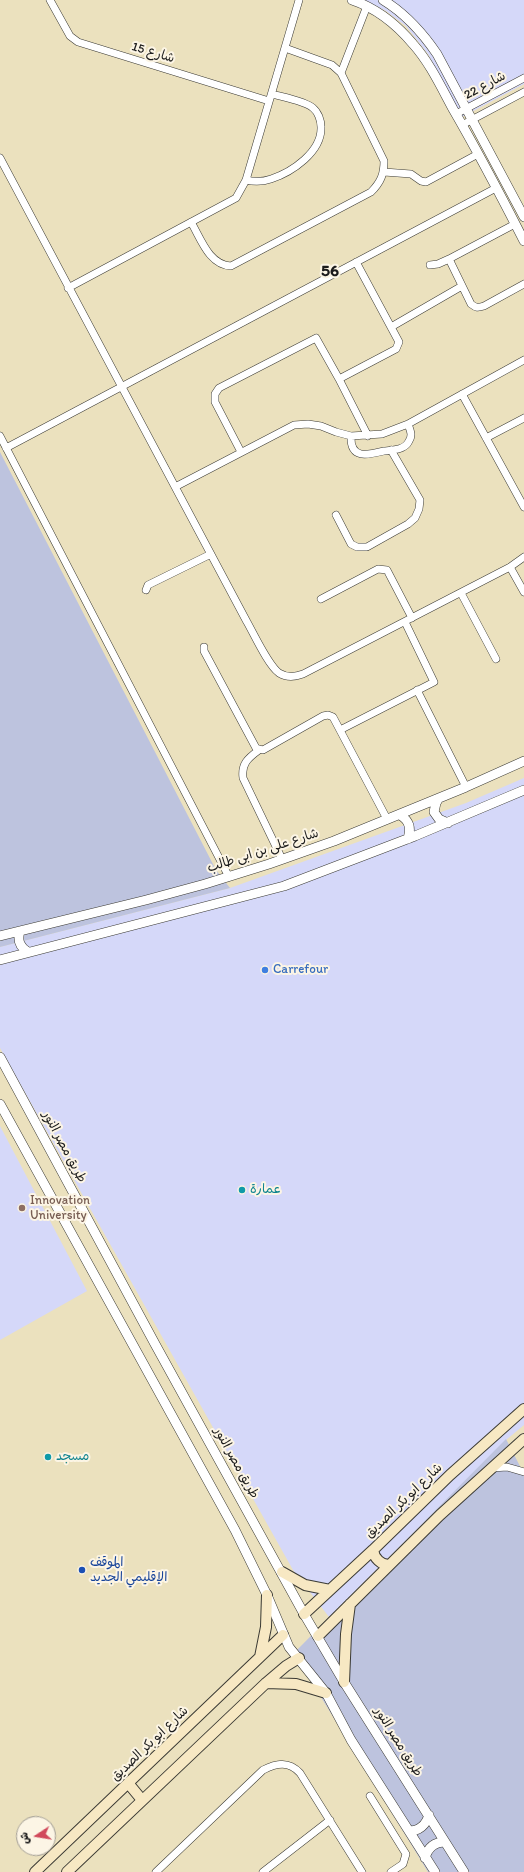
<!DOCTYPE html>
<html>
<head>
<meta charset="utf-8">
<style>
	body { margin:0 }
	#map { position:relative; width:524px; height:1872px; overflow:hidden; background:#ebe1be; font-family:Itim,"Playpen Sans Arabic",sans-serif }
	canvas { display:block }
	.north { position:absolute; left:16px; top:1816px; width:40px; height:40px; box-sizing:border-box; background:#fcf5e5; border:1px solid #a29e95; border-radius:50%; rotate:258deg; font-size:11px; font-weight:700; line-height:16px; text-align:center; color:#1c1c1c }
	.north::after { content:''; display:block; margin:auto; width:14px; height:18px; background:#d1495b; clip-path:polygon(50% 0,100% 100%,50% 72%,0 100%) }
</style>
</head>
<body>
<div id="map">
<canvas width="524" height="1872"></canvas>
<div class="north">ش</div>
</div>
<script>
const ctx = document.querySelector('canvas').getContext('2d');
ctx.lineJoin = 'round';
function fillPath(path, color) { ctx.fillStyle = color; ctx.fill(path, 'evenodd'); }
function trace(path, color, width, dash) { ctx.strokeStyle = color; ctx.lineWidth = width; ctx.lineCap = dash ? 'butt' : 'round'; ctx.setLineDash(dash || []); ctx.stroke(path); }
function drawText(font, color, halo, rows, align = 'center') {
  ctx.font = font + ' Itim,"Playpen Sans Arabic",sans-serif'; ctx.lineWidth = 4; ctx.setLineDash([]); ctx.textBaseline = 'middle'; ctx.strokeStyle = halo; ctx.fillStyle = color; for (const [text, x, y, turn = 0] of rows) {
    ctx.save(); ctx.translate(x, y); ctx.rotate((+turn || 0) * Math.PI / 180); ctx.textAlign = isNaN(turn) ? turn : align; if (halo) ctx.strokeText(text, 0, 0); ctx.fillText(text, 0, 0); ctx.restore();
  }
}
const built = new Path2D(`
	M364 0H524V84L462 117 428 54 406 26 386 11Z
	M524 778V1425L506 1440 329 1617 293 1570 0 1048V947L230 888 466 803Z
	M0 1126 87 1291 0 1340Z`);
const industrial = new Path2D(`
	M0 452 216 870 230 888 0 947Z
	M506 1439 524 1474V1872H428L294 1653Z`);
const minor = new Path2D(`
	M50 0 70 36 78 42 269 101
	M341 73 367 6
	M456 114 524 78
	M462 125 524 92
	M0 158 247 622C254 634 268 665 279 673 287 678 295 677 303 674L510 567 524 557
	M384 172 411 174 421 181 426 182 478 154
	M246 180C254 182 262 182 271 179 292 172 322 152 321 127 321 120 318 112 313 108 305 101 282 97 272 94
	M191 222C201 239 209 265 231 266L371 192C381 182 384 174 384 161L341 73 332 65 285 48
	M449 259 471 304C476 308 478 308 484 306L524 284
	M430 265 438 264 449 259 515 224
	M68 288 236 198 246 180 299 0
	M391 327 462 286
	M339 379 396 349 399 342 356 262
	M462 394 524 507
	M0 436 229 877
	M351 436C350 460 368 455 384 451 393 450 405 450 409 441 413 435 410 430 408 424
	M486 438 524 418
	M6 448 496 188
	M241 452 215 402V394L219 388 316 338 339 379 368 436
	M175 487 294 425 308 424 321 426 336 432 351 436 382 434 408 424 524 360
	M336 515 351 544 357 547H367L408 524 415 518 419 509 420 500 391 450
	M510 567 524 592
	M146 590 148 585 211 554
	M461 593 496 659
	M321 599 378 569 387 570 412 618
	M204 647V651L256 748 263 750 323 716 328 715 333 717 387 819
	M417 690 466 787
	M340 730 434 682 405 622
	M259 750C248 758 241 764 243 778L282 859
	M492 1468 507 1467 524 1472
	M370 1796 406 1854 403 1864 391 1872
	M156 1872 263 1770C277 1763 289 1761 300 1773L362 1872
	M263 1872 330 1820`);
const tertiary = new Path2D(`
	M352 0C376 8 397 25 413 44 430 63 441 87 453 109 478 152 501 196 524 241
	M383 0C406 14 422 32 437 54L524 217
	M439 798 436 803 434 812 439 819 448 823
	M400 815C410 821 411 828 408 839
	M20 931C17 941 20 947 28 952
	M0 936 146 900 205 884 269 864 334 841 466 787 524 761
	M0 960 284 886 415 836 524 790
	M0 1057 155 1344 304 1614 344 1682 464 1872
	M0 1104 235 1530 267 1595 289 1647 326 1693 351 1740 435 1872
	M409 1831C419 1831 426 1825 429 1815
	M425 1858C428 1847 435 1842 445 1842`);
const secondary = new Path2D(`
	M373 1550C374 1558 381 1565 389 1565
	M282 1572 305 1585 330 1590
	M304 1614 373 1550 450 1475 524 1409
	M318 1636 440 1515 524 1439
	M260 1657 266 1627 267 1595
	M344 1682 346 1634 350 1604
	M266 1683 296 1684 326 1693
	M128 1783 142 1800
	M35 1872 283 1635
	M67 1872 266 1683 286 1666 299 1658`);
const markers = [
	[265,970,4,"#3f7fe0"],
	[242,1190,4,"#0f9aa8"],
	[22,1208,4,"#8d6e63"],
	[48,1457,4,"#0f9aa8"],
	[82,1570,4,"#1a4fb4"]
];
const streetNames = [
	["شارع 15",153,53,17],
	["شارع 22",485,86,-28],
	["شارع على بن ابى طالب",263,851,-18],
	["طريق مصر النور",64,1147,62],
	["طريق مصر النور",236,1463,61],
	["شارع ابو بكر الصديق",404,1501,-44],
	["طريق مصر النور",398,1742,58],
	["شارع ابو بكر الصديق",150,1744,-44]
];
const shopNames = [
	["Carrefour",273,970]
];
const cultureNames = [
	["عمارة",250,1190],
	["مسجد",56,1457]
];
const educationNames = [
	["Innovation",30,1201],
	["University",30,1216]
];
const transitNames = [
	["الموقف",90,1563],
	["الإقليمي الجديد",90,1578]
];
const districtNames = [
	["56",330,272]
];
fillPath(built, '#d5d8f9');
fillPath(industrial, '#bdc3de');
trace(minor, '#3b3a34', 8);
trace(tertiary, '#3b3a34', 10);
trace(secondary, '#3b3a34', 12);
trace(minor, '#fff', 7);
trace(tertiary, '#fff', 9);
trace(secondary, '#f7e8c3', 10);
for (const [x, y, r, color] of markers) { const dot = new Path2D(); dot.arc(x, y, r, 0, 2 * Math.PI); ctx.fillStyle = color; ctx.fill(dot); trace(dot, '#fcf5e5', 1.5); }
drawText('13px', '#1c1c1c', '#fcf5e5', streetNames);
drawText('13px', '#366cbe', '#fcf5e5', shopNames, 'left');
drawText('13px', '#0d838f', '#fcf5e5', cultureNames, 'left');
drawText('13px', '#785e54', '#fcf5e5', educationNames, 'left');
drawText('13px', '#164399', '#fcf5e5', transitNames, 'left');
drawText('bold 17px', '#1c1c1c', '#fcf5e5', districtNames);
</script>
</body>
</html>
